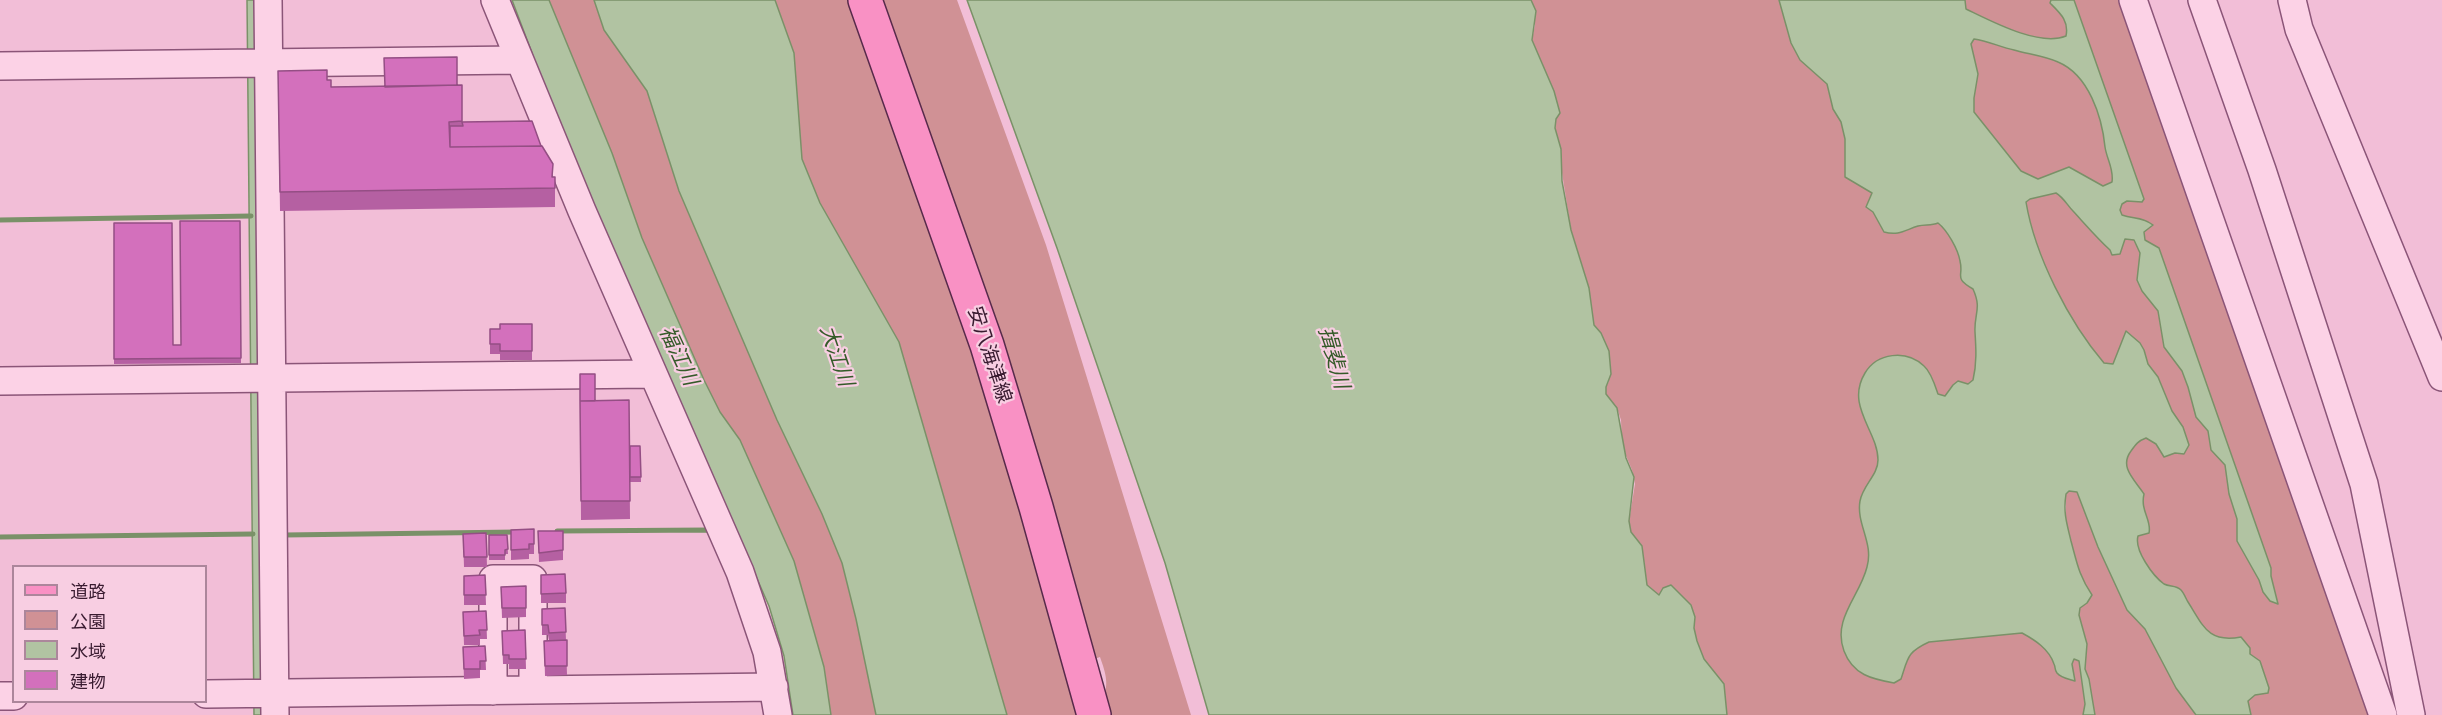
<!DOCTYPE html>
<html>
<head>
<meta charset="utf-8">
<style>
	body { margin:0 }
	#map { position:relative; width:2442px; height:715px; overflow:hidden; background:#f2bed7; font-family:"Libre Baskerville","Noto Sans JP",serif }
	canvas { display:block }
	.legend { position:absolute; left:12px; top:565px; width:195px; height:138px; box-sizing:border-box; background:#f8cee2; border:2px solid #ac869b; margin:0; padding:8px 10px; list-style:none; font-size:18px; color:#391b30 }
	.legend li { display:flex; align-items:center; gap:12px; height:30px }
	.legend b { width:30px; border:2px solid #ac869b }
</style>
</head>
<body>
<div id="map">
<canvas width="2442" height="715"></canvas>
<ul class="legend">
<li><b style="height:8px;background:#f991c4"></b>道路</li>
<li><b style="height:16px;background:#d09195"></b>公園</li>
<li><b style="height:16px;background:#b1c3a2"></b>水域</li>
<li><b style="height:16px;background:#d370bc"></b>建物</li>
</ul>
</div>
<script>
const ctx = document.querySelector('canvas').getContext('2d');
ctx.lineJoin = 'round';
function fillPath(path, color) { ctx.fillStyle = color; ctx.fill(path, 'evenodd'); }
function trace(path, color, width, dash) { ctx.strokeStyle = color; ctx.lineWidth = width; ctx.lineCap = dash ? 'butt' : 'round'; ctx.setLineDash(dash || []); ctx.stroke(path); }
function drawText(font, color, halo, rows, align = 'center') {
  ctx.font = font + ' "Libre Baskerville","Noto Sans JP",serif'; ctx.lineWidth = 4.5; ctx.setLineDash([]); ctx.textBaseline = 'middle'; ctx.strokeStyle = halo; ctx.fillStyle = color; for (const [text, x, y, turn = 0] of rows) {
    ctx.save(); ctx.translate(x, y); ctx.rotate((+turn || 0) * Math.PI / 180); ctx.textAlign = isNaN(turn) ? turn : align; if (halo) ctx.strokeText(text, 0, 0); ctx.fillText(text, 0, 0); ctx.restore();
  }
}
const green = new Path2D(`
	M549 0H594L604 30 647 91 679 191 777 420 822 514 842 563 856 619 876 715H831L824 667 794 561 740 440 720 412 704 380 642 238 612 153Z
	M775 0H855L978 348 1085 715H1007L899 342 820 203 802 159 794 54Z
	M875 0H957L1046 245 1191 715H1105L1101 702C1110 686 1106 674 1100 657L1089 661Z
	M1531 0H1820L1945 208 2066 528V494L2069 491 2077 492 2098 547 2127 610 2145 629 2196 715H1714L1659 595 1647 585 1642 546 1631 532 1629 521 1635 484 1632 470 1622 446 1621 420 1617 408 1606 394V387L1609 381 1601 333 1594 325 1589 288 1571 230 1555 128 1556 119 1554 91 1532 40 1535 25Z
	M1913 0H2125L2374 715H2236L2153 596 2018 192Z`);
const water = new Path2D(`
	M247 0H258L265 715H254Z
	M512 0H549L612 153 642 238 704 380 720 412 740 440 794 561 824 667 831 715H793L784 656 769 606 541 87 532 53Z
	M594 0H775L794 53 802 159 820 203 899 342 1007 715H876L856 619 842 563 822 514 777 420 679 191 647 91 604 30Z
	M967 0H1531L1536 11 1532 40 1554 91 1560 113 1556 119 1555 128 1561 149 1562 181 1571 230 1589 288 1594 325 1601 333 1609 351 1611 374 1606 387V394L1617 408 1626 458 1634 477 1629 521 1631 532 1642 546 1647 585 1659 595 1663 588 1671 585 1691 605 1695 617 1694 628 1697 641 1704 659 1724 684 1727 715H1209L1165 563 1057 248Z
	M1779 0H1965L1966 9C1991 21 2039 47 2066 36 2069 21 2061 14 2050 3L2051 0H2074L2144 199 2142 202 2127 201 2122 204 2120 210 2122 215C2134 219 2143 217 2153 225L2144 232 2145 240 2159 248 2271 568V576L2278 604 2270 601 2263 592 2259 580 2237 541V519L2229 494 2225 465 2211 450 2208 431 2196 417 2188 387 2182 371 2164 347 2158 311 2142 291 2137 280 2140 253 2134 240 2125 239 2120 254 2112 255 2110 250C2097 238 2085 224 2073 211 2067 205 2064 198 2056 193L2030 199 2026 202C2035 256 2069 322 2104 363L2113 364 2126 331 2140 343 2144 350 2148 364 2158 377 2172 411 2183 427 2189 445 2184 454 2175 453 2164 457 2156 444 2146 438C2138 441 2136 444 2131 451 2119 467 2134 479 2144 494 2140 511 2152 520 2149 533L2138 536C2134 550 2153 576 2164 584 2170 587 2176 585 2181 590 2184 593 2186 599 2188 602 2204 627 2208 643 2241 637L2250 648V654L2260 661 2269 688 2268 693 2255 695 2248 701 2251 715H2196L2176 688 2145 629 2127 610 2098 547 2077 492 2069 491 2066 494C2063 513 2067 524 2071 541 2077 563 2079 576 2092 595L2087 603 2080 608 2079 615 2087 644 2085 669 2089 679 2095 715H2083L2085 704 2079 661 2074 659 2072 664 2075 681C2069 679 2061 678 2057 673 2054 669 2056 668 2054 664 2049 649 2035 640 2022 633L1929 642C1907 652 1908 658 1901 679L1894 683C1872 679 1853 675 1844 651 1832 619 1860 596 1867 567 1874 543 1856 524 1860 501 1863 485 1878 475 1878 460 1878 431 1845 406 1865 373 1877 353 1906 349 1924 366 1931 372 1935 385 1938 394L1945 396 1953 385 1958 381 1968 384 1973 380C1977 363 1976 348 1975 332 1974 313 1982 309 1973 289 1953 277 1964 277 1960 261 1958 249 1947 230 1938 223 1931 226 1925 224 1918 226 1905 230 1899 236 1884 232L1873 212 1866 207 1872 193 1845 177V139L1841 122 1833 109 1827 84 1800 60 1791 43ZM1974 39C1988 41 2000 47 2014 50 2028 54 2045 56 2058 62 2089 75 2102 117 2105 147 2107 160 2114 169 2112 182L2103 186 2069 167 2038 179 2021 171 1974 112V98L1978 74 1971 44Z`);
const stream = new Path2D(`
	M0 220 251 216
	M557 531 708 530 710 533
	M284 535 517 532
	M0 537 253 534`);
const minor = new Path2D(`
	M268 0 275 715
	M495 0 582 211 740 572 767 652 778 715
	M2133 0 2383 715
	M2202 0 2262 170 2364 484 2411 715
	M2292 0 2299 29 2442 377
	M0 66 519 60
	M0 381 651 374
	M493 691V579H533V690
	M206 694 774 687
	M0 696H14`);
const major = new Path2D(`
	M865 0 987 345 1036 507 1094 715`);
const wall = new Path2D(`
	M278 71 331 87 462 85V126L541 146 552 177H555V207L280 211Z
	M240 221 241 363 114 364V223L173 345H181Z
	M532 324V360H500V354H490V329H500Z
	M580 374 595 401 629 400 630 519 581 520Z
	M630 446H640L641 482H630Z
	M534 529V554H529V559L511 560V530Z
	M538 531H563V560L539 562Z
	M486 533 487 567H464L463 534Z
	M489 535H507L508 554H505V560H489Z
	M485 575 486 605H464V576Z
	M541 575 566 593V603H541Z
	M526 586V617L502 618 501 587Z
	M565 608 567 675 545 676 544 641 549 640 548 635H542V609Z
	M486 611 487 639H480V645H464L463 612Z
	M525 630 526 669H509V664H503L502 631Z
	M485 646 486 670H480V678L464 679 463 647Z`);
const building = new Path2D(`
	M457 57V85L385 87 384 58Z
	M327 70V80H331V87L462 85V121L449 122 450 147 542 146 553 164 552 177H555V188L280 192 278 71Z
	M532 121 541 146 450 147V126H463L462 122Z
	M180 221H240L241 358 114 359V223H172L173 345H181Z
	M500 324H532V351H500V344H490V329H500Z
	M580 374H595V401H580Z
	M629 400 630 501H581L580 401Z
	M630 446H640L641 477H630Z
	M534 529V544H529V549L511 550V530Z
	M538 531H563V550L539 553Z
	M486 533 487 557H464L463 534Z
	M489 535H507L508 549 505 550V555H489Z
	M565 574 566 593 541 594V575Z
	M485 575 486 595H464V576Z
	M526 586V608H502L501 587Z
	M565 608 566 632 549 633 548 625H542V609Z
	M486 611 487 630H479L480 635 464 636 463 612Z
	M525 630 526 659H509V655H503L502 631Z
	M567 640V666H545L544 641Z
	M485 646 486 661H480V669H464L463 647Z`);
const streetNames = [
	["安八海津線",989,355,72]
];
const waterNames = [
	["福江川",678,356,65],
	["大江川",836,356,71],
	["揖斐川",1333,358,74]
];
fillPath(green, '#d09195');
fillPath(water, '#b1c3a2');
trace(water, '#7a9168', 1.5);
trace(stream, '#7a9168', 5);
trace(minor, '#8b5578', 30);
trace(major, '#582a4b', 36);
trace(minor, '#fcd2e6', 27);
trace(major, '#f991c4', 33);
fillPath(wall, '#b560a2');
fillPath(building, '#d370bc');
trace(building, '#944e84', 1.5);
drawText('20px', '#391b30', '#f8cee2', streetNames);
drawText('italic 21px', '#355b29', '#f8cee2', waterNames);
</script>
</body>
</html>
